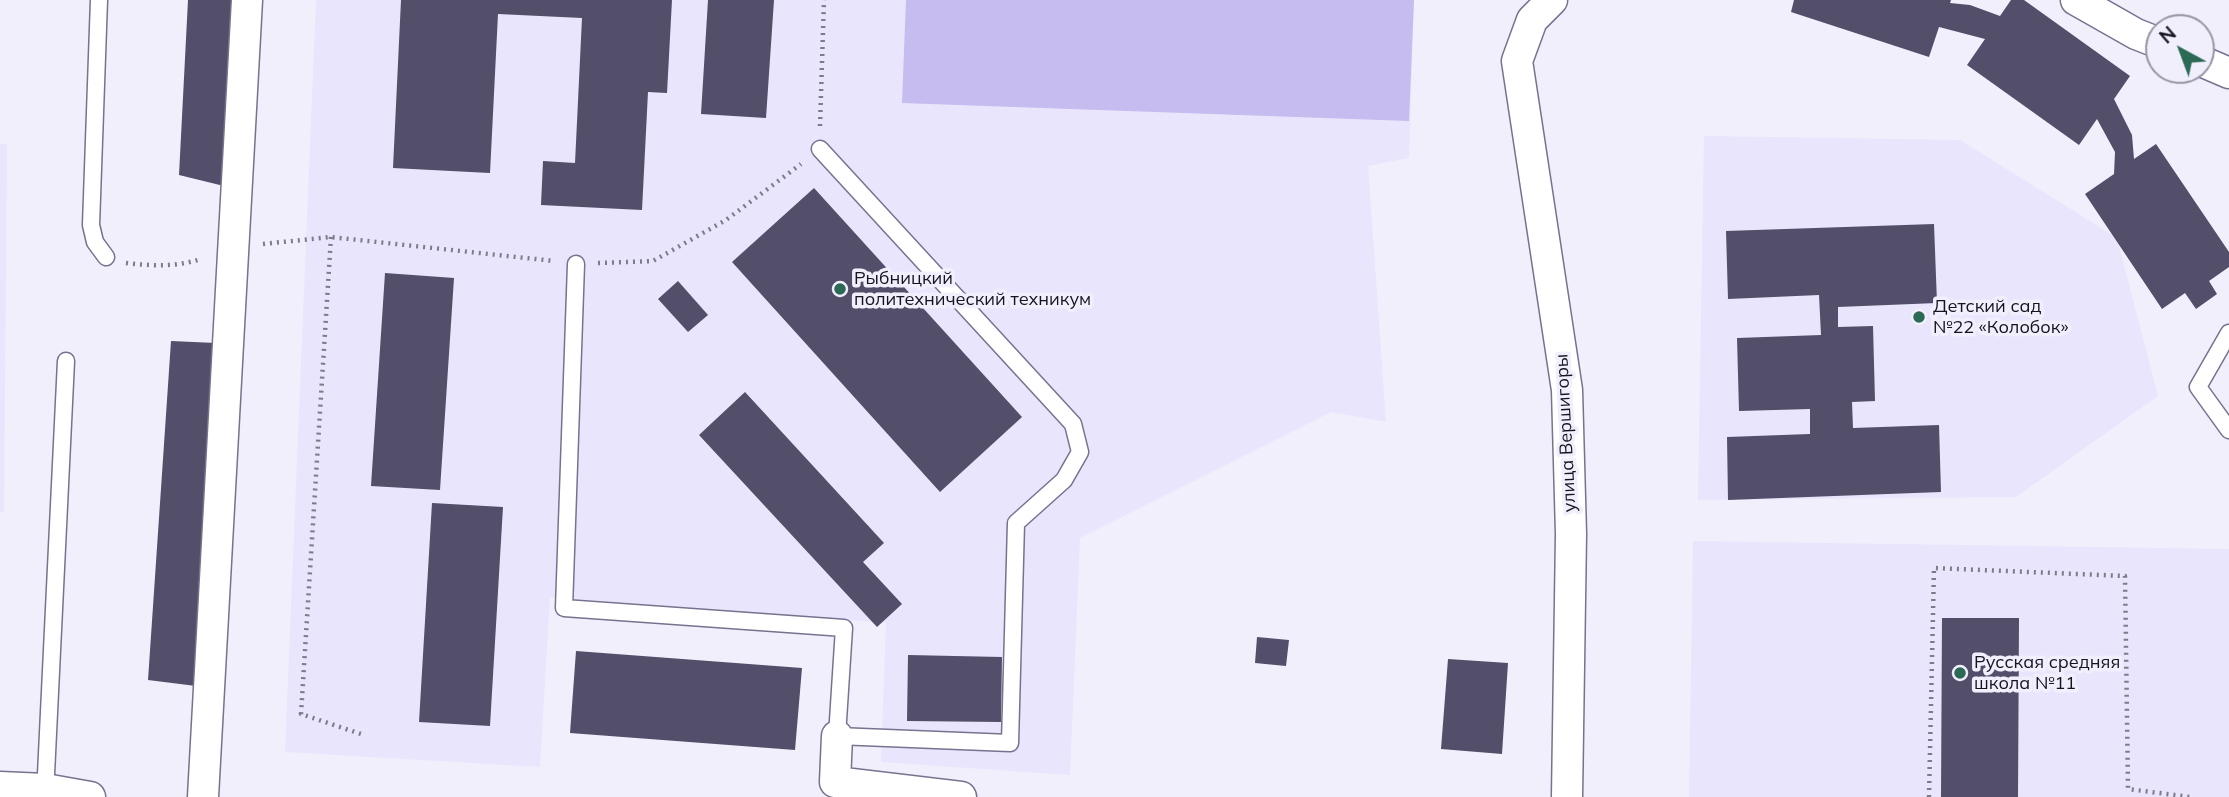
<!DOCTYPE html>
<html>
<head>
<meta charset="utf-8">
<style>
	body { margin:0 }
	#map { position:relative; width:2229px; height:797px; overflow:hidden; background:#f1effc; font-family:Mulish,sans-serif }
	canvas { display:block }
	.north { position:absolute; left:2145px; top:14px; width:70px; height:70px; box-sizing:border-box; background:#f1effc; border:2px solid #9997a3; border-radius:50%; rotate:319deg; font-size:19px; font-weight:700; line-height:28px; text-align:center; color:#16141e }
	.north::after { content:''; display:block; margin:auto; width:24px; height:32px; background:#2c6a56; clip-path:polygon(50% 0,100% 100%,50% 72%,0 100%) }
</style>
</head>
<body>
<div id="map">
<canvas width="2229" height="797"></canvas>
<div class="north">N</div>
</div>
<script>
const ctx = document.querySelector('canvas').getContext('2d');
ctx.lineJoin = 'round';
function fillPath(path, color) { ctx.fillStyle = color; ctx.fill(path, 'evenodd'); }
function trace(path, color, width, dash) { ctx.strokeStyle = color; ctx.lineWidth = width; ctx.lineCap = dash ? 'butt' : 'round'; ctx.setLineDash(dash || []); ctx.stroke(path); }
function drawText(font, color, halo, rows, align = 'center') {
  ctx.font = font + ' Mulish,sans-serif'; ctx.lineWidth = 7; ctx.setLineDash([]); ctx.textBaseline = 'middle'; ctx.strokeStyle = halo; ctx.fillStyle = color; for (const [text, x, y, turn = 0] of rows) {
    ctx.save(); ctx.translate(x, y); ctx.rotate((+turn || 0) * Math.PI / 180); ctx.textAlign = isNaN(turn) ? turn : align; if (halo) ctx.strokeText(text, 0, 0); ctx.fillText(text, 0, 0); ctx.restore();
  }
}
const built = new Path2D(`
	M316 0H1414L1409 158 1368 166 1386 422 1331 412 1080 538 1070 775 881 762 886 623 550 597 540 767 285 752Z
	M1704 136 1960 140 2117 238 2158 396 2016 497 1698 500Z
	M0 144H7L4 512H0Z
	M1693 541 2229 549V797H1689Z`);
const green = new Path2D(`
	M906 0H1414L1409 121 902 103Z`);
const building = new Path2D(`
	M188 0H237L228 187 179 175Z
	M401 0H672L667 93 648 92 642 210 541 205 543 161 575 163 582 18 498 14 490 173 393 168Z
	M708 0H774L766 118 701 114Z
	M1794 0H1951L1950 3 1970 5 2000 16 2011 0H2024L2130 76 2114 99 2132 135 2134 159 2156 144 2229 252V267L2209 281 2217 294 2196 309 2185 293 2162 309 2085 194 2114 174 2115 152 2097 119 2079 145 1967 65 1985 39 1939 27 1929 57 1791 12Z
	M814 188 1022 417 940 492 732 262Z
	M1934 224 1937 303 1838 307V327L1873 326 1875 401 1852 402 1853 428 1939 425 1941 492 1728 500 1727 437 1810 434V409L1739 411 1737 338 1821 335 1819 295 1728 299 1726 231Z
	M385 273 454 278 440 490 371 486Z
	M678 281 708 315 688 332 658 299Z
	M171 341 216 343 196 686 148 680Z
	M745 392 884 543 863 562 902 604 877 627 699 435Z
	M432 503 503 507 490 726 419 722Z
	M1942 618H2019L2018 797H1941Z
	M1257 637 1289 640 1286 666 1255 663Z
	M576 651 802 668 795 750 570 733Z
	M908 655 1002 657 1001 722 907 721Z
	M1448 659 1508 663 1502 754 1441 749Z`);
const path = new Path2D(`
	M820 126 824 0
	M331 237 301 714 364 735
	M263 244 331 237 554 261
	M126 263C152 266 176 267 201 259
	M598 263 653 261 726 220 801 164
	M1929 797 1934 568 2125 576 2128 789 2190 797`);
const lane = new Path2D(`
	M99 0 91 225 95 242 106 257
	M576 264 564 608 844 628 837 736 1010 743 1016 523 1064 480 1080 452 1073 424 820 149
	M2229 333 2198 387 2229 430
	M45 795 66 361`);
const street = new Path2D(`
	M1552 0 1532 20 1517 61 1567 390 1571 534 1567 797
	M2076 0 2136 34 2159 43
	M2201 61 2229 73
	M837 736 835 782 961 797
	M0 787 45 789 90 797
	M203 797 247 0`);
const markers = [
	[840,289,7,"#2c6a56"],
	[1919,317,7,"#2c6a56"],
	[1960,673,7,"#2c6a56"]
];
const poiNames = [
	["Рыбницкий",854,279],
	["политехнический техникум",854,300],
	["Детский сад",1933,307],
	["№22 «Колобок»",1933,328],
	["Русская средняя",1974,663],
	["школа №11",1974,684]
];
const streetNames = [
	["улица Вершигоры",1566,433,-93]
];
fillPath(built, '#e9e5fc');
fillPath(green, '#c6bcef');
fillPath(building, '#534e69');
trace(lane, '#77728e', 19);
trace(street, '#77728e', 33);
trace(path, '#7d7b87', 4.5, [2, 5]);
trace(lane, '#fff', 16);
trace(street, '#fff', 30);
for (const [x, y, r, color] of markers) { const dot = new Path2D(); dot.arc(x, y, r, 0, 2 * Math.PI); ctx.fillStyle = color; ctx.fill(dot); trace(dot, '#f1effc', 2.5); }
drawText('18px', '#16141e', '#f1effc', poiNames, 'left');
drawText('18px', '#16141e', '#f1effc', streetNames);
</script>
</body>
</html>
